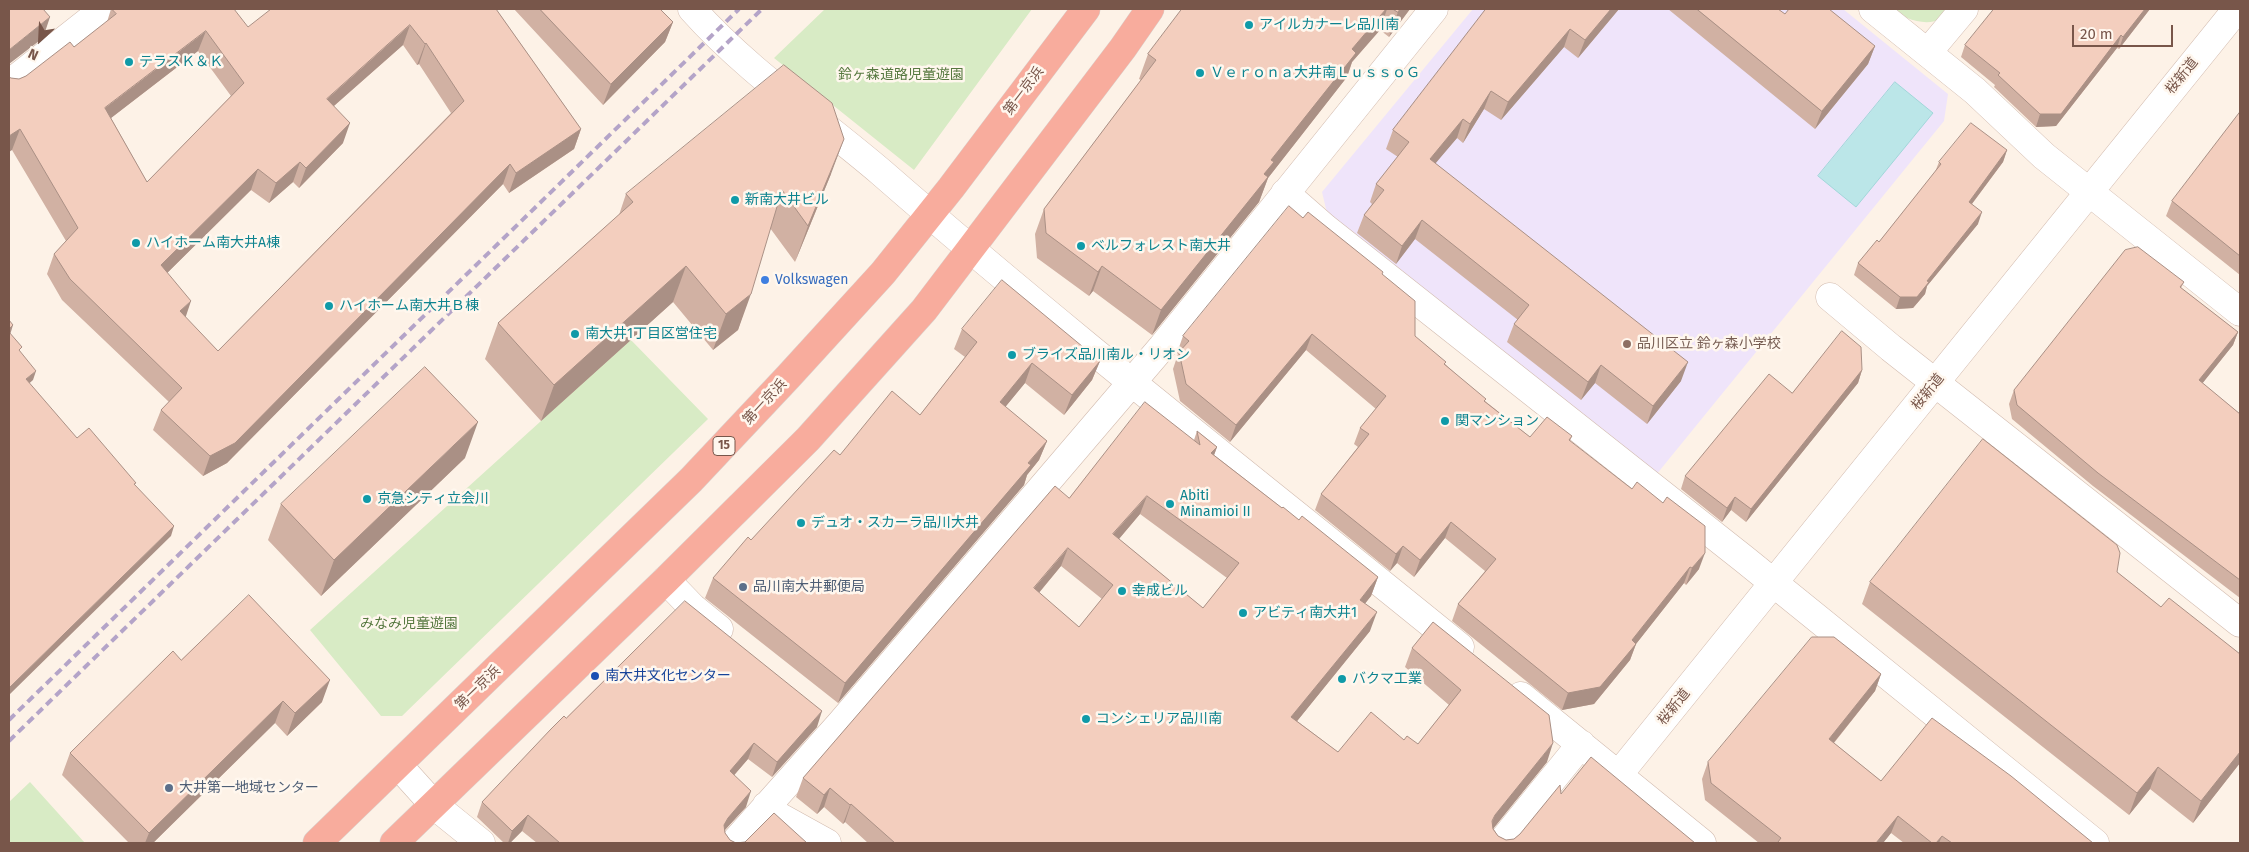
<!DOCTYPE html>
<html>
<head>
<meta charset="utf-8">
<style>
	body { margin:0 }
	#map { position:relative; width:2249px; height:852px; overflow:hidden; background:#fdf2e7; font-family:"Fira Sans",sans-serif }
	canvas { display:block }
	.frame { position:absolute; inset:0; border:10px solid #78564a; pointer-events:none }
	.north { position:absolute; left:15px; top:15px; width:50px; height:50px; -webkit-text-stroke:4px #fff7ee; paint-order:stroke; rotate:205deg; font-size:14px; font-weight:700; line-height:20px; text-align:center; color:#78564a }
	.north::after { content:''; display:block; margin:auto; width:18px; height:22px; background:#78564a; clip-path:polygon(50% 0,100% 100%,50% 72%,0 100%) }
	.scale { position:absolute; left:2072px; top:25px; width:101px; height:22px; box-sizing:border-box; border:2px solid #78564a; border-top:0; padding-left:6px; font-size:15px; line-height:18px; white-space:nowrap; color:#78564a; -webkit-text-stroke:4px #fff7ee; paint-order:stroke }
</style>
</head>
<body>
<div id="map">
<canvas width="2249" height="852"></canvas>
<div class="frame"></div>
<div class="north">N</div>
<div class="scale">20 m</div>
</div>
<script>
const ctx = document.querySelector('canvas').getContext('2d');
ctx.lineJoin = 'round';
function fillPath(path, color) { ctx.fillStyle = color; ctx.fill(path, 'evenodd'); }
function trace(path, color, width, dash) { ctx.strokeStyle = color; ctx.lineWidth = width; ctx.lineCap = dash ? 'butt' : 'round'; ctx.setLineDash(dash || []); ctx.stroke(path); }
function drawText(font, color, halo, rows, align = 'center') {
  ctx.font = font + ' "Fira Sans","Noto Sans JP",sans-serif'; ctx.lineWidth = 5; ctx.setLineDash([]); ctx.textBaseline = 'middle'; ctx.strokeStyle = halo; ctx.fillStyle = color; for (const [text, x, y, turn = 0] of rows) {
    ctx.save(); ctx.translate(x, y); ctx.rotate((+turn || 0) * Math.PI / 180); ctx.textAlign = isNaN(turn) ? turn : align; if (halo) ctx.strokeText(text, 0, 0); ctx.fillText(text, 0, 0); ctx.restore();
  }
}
const education = new Path2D(`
	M1473 9H1843L1948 94 1944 121 1656 475 1327 213 1322 192Z`);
const green = new Path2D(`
	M825 9H1032L914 170 774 58Z
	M1891 9H1949C1946 11 1944 16 1941 18 1927 28 1903 18 1891 9Z
	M629 338 708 419 402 716H381L310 630 541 421Z
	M30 782 85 843H9V802Z`);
const water = new Path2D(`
	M1895 82 1933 113 1856 207 1818 176Z`);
const minor = new Path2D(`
	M692 9C747 71 819 119 882 173 1070 337 1267 490 1460 647
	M1873 9 1975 91 2044 156 2240 312
	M1928 52 1964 9
	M9 84 104 9
	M1285 193 1325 228 1744 559 2095 843
	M1830 297 1891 348 2240 623
	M666 580 692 607 719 629
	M1521 696 1702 843
	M398 765 434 805 481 843
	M1619 774 2237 9
	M766 806 780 817 827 843
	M734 843 841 723 1162 347 1434 9
	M1501 843 1581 744`);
const highway = new Path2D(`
	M317 843 691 480 788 377 883 273 951 188 1086 9
	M394 843 666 580 808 439 924 310 1123 48 1150 9`);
const rail = new Path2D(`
	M9 720 739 9
	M9 741 762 9`);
const wall = new Path2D(`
	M111 9 248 27 496 9 581 129 574 149 509 193 503 184 227 463 203 476 153 430 161 410 169 402 62 300 47 274 54 254 66 241 12 150 11 78 19 79 26 76 74 47 107 22ZM403 45 417 65 419 64 451 113 218 351 185 317 167 273 251 190 269 203 293 182 299 188 343 143 334 106ZM198 51 231 96 147 182 111 118Z
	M514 9H660L673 22 665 42 603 105Z
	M1182 9H1410L1389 37 1380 30 1352 62 1347 77 1268 178 1259 202 1152 335 1093 291 1089 296 1037 258 1035 234 1044 209 1141 80 1139 79 1148 54Z
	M1486 9H1619L1578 58 1564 47 1501 120 1484 109 1463 143 1457 138 1435 163 1681 381 1647 424 1595 383 1581 400 1507 342 1514 324 1518 320 1415 239 1396 264 1357 233 1364 215 1372 204 1370 202 1376 184 1398 157 1386 149 1393 130Z
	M1668 9H1778L1785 14 1875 46 1868 64 1815 129Z
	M1994 9H2150L2119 49 2117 48 2056 126 2036 127 1994 87 1995 85 1961 57 1965 45Z
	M2240 112V275L2166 216 2172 201Z
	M2007 150 2003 162 1972 204 1978 224 1927 286 1925 294 1913 308 1896 309 1854 275 1858 263 1879 242 1935 172 1939 162Z
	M831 174 795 262 770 228 738 330 713 350 673 302 541 421 485 359 498 323 619 215 626 194Z
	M1303 218 1382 274 1415 336 1485 401 1530 437 1572 436 1570 441 1699 569 1686 585 1684 583 1636 644 1630 660 1594 704 1562 710 1452 621 1458 604 1485 571 1445 538 1414 577 1397 563 1390 571 1315 510 1321 494 1358 447 1354 444 1360 428 1376 409 1306 350 1230 442 1180 401 1173 369 1178 354 1177 353 1183 336Z
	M2184 282 2181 288 2238 332 2233 345 2202 383 2240 414V598L2093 486 2012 419 2009 404 2014 390Z
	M962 329 1100 361 1092 380 1064 415 1025 383 1005 407 1047 441 1039 460 1027 475 1024 485 838 703 705 598 713 578 751 540 840 455 920 415 965 357 954 349Z
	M1862 370 1858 383 1746 522 1731 510 1722 522 1681 489 1685 476 1792 393Z
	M1197 431 1217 447 1214 455 1282 508 1299 520 1378 577 1371 596 1365 603 1370 631 1297 721 1338 752 1404 740 1418 744 1449 705 1405 667 1412 648 1547 762 1493 828 1498 836 1506 840 1514 839 1520 834 1561 794 1695 843H868L845 822 843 824 824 807 817 814 796 797 803 778 1069 498 1194 440ZM1140 514 1227 578 1203 608 1119 539ZM1061 566 1102 599 1079 627 1039 593Z
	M465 458 321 596 268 540 281 504Z
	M2117 572 2161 607 2240 654V763L2193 823 2150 789 2129 815 1862 604 1870 582Z
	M181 660 322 702 287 736 275 723 153 843H129L62 775 70 753Z
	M1881 674 1875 691 1834 743 1881 781 2093 843H1904L1891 833 1883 843H1759L1705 800 1702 779 1708 762Z
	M566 718 817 727 772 777 748 759 734 775 746 807 725 830V833L730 840 736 843H807H537L522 831 510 843H504L477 817 482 802Z`);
const shadedWall = new Path2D(`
	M1386 9H1387L1380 30 1352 62 1347 77 1268 178 1259 202 1152 335 1161 310 1264 174 1271 160 1352 49Z
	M1400 9H1410L1389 37 1398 12Z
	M1611 9H1619L1578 58 1585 40Z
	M2145 9H2150L2119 49 2123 37Z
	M50 17 43 38 9 64V50Z
	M673 22 665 42 603 105 611 84Z
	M410 25 403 45 319 119 327 99Z
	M1570 29 1564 47 1501 120 1508 102Z
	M206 31 198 51 98 128 105 108Z
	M2121 35 2117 48 2056 126 2036 127 2040 114Z
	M426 43 419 64 417 65 425 44Z
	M1875 46 1868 64 1815 129 1822 111Z
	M1491 91 1484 109 1463 143 1470 124Z
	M1463 119 1457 138 1424 177 1430 159Z
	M350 123 343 143 299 188 306 168Z
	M20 129 12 150 9 152V136Z
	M581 129 574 149 509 193 516 173Z
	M844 139 831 174 795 262 808 226Z
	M2007 150 2003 162 1965 213 1969 202Z
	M300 162 293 182 269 203 276 183Z
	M510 164 503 184 227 463 203 476 210 456Z
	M258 169 251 190 154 286 161 265Z
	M1982 212 1978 224 1927 286 1925 294 1913 308 1896 309 1900 297 1927 281Z
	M1422 220 1415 239 1396 264 1402 246Z
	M686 266 673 302 541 421 554 385Z
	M1102 266 1093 291 1089 296 1098 272Z
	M751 294 738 330 713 350 726 314Z
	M191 301 184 322 180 311Z
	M13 325 10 335H9V329Z
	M2238 332 2233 345 2194 394 2199 380Z
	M1312 334 1306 350 1230 442 1236 425Z
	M1100 361 1092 380 1064 415 1072 395Z
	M1688 362 1681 381 1647 424 1653 406Z
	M1032 363 1025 383 993 422 1000 402Z
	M1601 365 1595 383 1581 400 1588 382Z
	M1862 370 1858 383 1746 522 1751 509Z
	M36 371 33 380 23 389 26 379Z
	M478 422 465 458 321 596 334 560Z
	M1047 441 1039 460 1027 475 1024 485 838 703 845 683Z
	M1217 447 1210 466 1211 453Z
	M1147 496 1140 514 1107 553 1113 534Z
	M1735 497 1731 510 1722 522 1727 508Z
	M1451 522 1445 538 1414 577 1420 560Z
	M174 526 171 536 9 695V688Z
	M1403 546 1397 563 1390 571 1396 554Z
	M1068 548 1061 566 1027 607 1034 588Z
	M1705 553 1699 569 1686 585 1692 568Z
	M1690 567 1684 583 1636 644 1630 660 1594 704 1562 710 1568 693 1632 640Z
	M1378 577 1371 596 1354 618 1360 600Z
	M1377 612 1370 631 1285 736 1291 717Z
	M1881 674 1875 691 1823 756 1829 739Z
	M330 680 322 702 287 736 295 713Z
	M283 701 275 723 153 843H145L149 833Z
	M822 711 817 727 772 777 777 762Z
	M754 743 748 759 724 787 730 771Z
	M1553 743 1547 762 1489 834 1486 840 1495 815Z
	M2240 752V763L2193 823 2201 801Z
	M2158 767 2150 789 2129 815 2137 793Z
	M830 788 824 807 817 814 824 795Z
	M751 791 746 807 722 833 724 825 728 818Z
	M851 804 845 822 843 824 850 805Z
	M528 815 522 831 510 843H508L512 831Z
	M1898 816 1891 833 1883 843H1876Z
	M1942 836 1939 843H1936Z`);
const building = new Path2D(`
	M9 9H43L50 17 9 50Z
	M112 9H234L248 27 271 9H496L581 129 516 173 510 164 235 443 210 456 161 410 182 388 70 279 54 254 78 228 20 129 9 136V77L11 78 19 79 26 76 70 42 74 47 116 14ZM410 25 425 44 426 43 464 101 218 351 180 311 191 301 161 265 258 169 276 183 300 162 306 168 350 123 327 99ZM206 31 244 83 147 182 105 108Z
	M540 9H660L673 22 611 84Z
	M1182 9H1386L1352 49 1356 53 1271 160 1274 162 1264 174 1268 177 1161 310 1102 266 1098 272 1046 233 1044 209 1156 60 1148 54Z
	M1393 9H1400L1398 12Z
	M1486 9H1611L1585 40 1570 29 1508 102 1491 91 1470 124 1463 119 1430 159 1688 362 1653 406 1601 365 1588 382 1514 324 1529 305 1422 220 1402 246 1364 215 1384 190 1376 184 1409 142 1393 130Z
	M1697 9H1778L1785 14 1789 9H1829L1875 46 1822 111Z
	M1994 9H2145L2123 37 2121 35 2061 114H2040L1998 75 2000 73 1965 45Z
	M784 65 832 103 844 139 808 226 782 190 751 294 726 314 686 266 554 385 498 323 633 202 626 194Z
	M2240 112V256L2172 201Z
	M1971 123 2007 150 1969 202 1982 212 1927 281 1929 282 1917 297H1900L1858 263 1877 240 1879 242 1941 164 1939 162Z
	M1289 206 1303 218 1308 212 1383 272 1382 274 1415 301V336L1446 362 1444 364 1486 399 1484 401 1530 437 1547 417 1572 436 1569 440 1632 489 1637 482 1663 503 1667 497 1705 526V553L1692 568 1690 567 1632 640 1636 644 1600 687 1568 693 1458 604 1496 559 1451 522 1420 560 1403 546 1396 554 1321 494 1369 434 1360 428 1386 396 1312 334 1236 425 1186 384 1179 352 1189 341 1183 336Z
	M2138 247 2184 282 2180 287 2238 332 2199 380 2240 414V580L2098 473 2017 405 2014 390 2125 250Z
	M1002 280 1100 361 1072 395 1032 363 1000 402 1047 441 1028 463 1031 465 845 683 713 578 748 537 751 540 834 450 840 455 892 391 920 415 977 342 962 329Z
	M9 320 13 325 9 329Z
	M1842 331 1861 347 1862 370 1751 509 1735 497 1727 508 1685 476 1769 374 1792 393Z
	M9 332 22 347 19 350 36 371 26 379 77 438 89 428 136 483 134 484 174 526 9 688Z
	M425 367 478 422 334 560 281 504Z
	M1145 402 1200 445 1197 431 1217 447 1211 453 1282 508 1283 507 1299 520 1302 516 1378 577 1360 600 1377 612 1291 717 1338 752 1371 712 1404 740 1407 736 1418 744 1461 690 1412 648 1433 622 1549 715 1553 743 1495 815 1492 821 1493 829 1498 836 1506 840 1514 839 1520 834 1560 785 1561 794 1591 757 1695 843H895L851 804 850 805 830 788 824 795 803 778 1055 486 1069 498ZM1147 496 1239 563 1203 608 1113 534ZM1068 548 1113 585 1079 627 1034 588Z
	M1983 439 2117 545 2120 553 2117 572 2161 607 2169 598 2240 654V752L2201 801 2158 767 2137 793 1870 582Z
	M249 595 330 680 295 713 283 701 149 833 70 753 173 651 181 660Z
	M685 601 822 711 777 762 754 743 730 771 751 791 728 818 724 825 725 833 730 840 736 843 745 842 774 813 807 843H560L528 815 512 831 482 802 551 729 564 716 566 718Z
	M1812 637H1834L1881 674 1829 739 1881 781 1932 718 2011 776 2093 843H1952L1942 836 1936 843H1932L1898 816 1876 843H1779L1778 842 1781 838 1711 783 1708 762Z`);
const markers = [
	[1249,25,5,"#0f9aa8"],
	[129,62,5,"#0f9aa8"],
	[1200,73,5,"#0f9aa8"],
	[735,200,5,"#0f9aa8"],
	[136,243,5,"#0f9aa8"],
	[1081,246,5,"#0f9aa8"],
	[765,280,5,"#3f7fe0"],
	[329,306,5,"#0f9aa8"],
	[575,334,5,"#0f9aa8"],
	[1627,344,5,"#8d6e63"],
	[1012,355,5,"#0f9aa8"],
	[1445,421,5,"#0f9aa8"],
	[367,499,5,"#0f9aa8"],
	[1170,504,5,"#0f9aa8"],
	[801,523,5,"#0f9aa8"],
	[743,587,5,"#5c6f8a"],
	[1122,591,5,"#0f9aa8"],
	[1243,613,5,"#0f9aa8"],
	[595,676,5,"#1a4fb4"],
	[1342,679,5,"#0f9aa8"],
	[1086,719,5,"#0f9aa8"],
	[169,788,5,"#5c6f8a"]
];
const shields = [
	[724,446,22]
];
const shieldNames = [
	["15",724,446]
];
const cultureNames = [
	["アイルカナーレ品川南",1259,25],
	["テラスＫ＆Ｋ",139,62],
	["Ｖｅｒｏｎａ大井南ＬｕｓｓｏＧ",1210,73],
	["新南大井ビル",745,200],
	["ハイホーム南大井A棟",146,243],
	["ベルフォレスト南大井",1091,246],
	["ハイホーム南大井Ｂ棟",339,306],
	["南大井1丁目区営住宅",585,334],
	["ブライズ品川南ル・リオン",1022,355],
	["関マンション",1455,421],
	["Abiti",1180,496],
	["Minamioi II",1180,512],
	["京急シティ立会川",377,499],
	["デュオ・スカーラ品川大井",811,523],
	["幸成ビル",1132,591],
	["アビティ南大井1",1253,613],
	["バクマ工業",1352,679],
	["コンシェリア品川南",1096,719]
];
const parkNames = [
	["鈴ヶ森道路児童遊園",901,75],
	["みなみ児童遊園",409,624]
];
const streetNames = [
	["桜新道",2182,76,-51],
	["第一京浜",1024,91,-53],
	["桜新道",1928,392,-51],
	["第一京浜",765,402,-47],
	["第一京浜",478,688,-44],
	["桜新道",1674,707,-51]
];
const shopNames = [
	["Volkswagen",775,280]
];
const educationNames = [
	["品川区立 鈴ヶ森小学校",1637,344]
];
const serviceNames = [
	["品川南大井郵便局",753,587],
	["大井第一地域センター",179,788]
];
const transitNames = [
	["南大井文化センター",605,676]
];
fillPath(education, '#efe4fa');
fillPath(green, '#d8ebc5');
fillPath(water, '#bbe6e8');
trace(water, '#a1d7da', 1);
trace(minor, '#d2bbaf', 29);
trace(highway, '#d9d0cc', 29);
trace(minor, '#fff', 28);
trace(highway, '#f8ac9d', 28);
trace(rail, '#b4a4c8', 4, [8, 5]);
fillPath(wall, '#d1b1a3');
fillPath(shadedWall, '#aa9085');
fillPath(building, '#f3cebe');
trace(building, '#aa9085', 1);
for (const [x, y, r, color] of markers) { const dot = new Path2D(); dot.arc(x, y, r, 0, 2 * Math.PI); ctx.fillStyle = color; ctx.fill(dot); trace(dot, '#fff7ee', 2); }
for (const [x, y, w] of shields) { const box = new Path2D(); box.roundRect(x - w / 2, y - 9.5, w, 19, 4); ctx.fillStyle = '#fff7ee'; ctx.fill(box); trace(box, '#78564a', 1); }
drawText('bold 12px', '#78564a', null, shieldNames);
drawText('14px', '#0d838f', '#fff7ee', cultureNames, 'left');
drawText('14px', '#56783f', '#fff7ee', parkNames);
drawText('14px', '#78564a', '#fff7ee', streetNames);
drawText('14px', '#366cbe', '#fff7ee', shopNames, 'left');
drawText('14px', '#785e54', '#fff7ee', educationNames, 'left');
drawText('14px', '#4e5e75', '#fff7ee', serviceNames, 'left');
drawText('14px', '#164399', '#fff7ee', transitNames, 'left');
</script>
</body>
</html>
